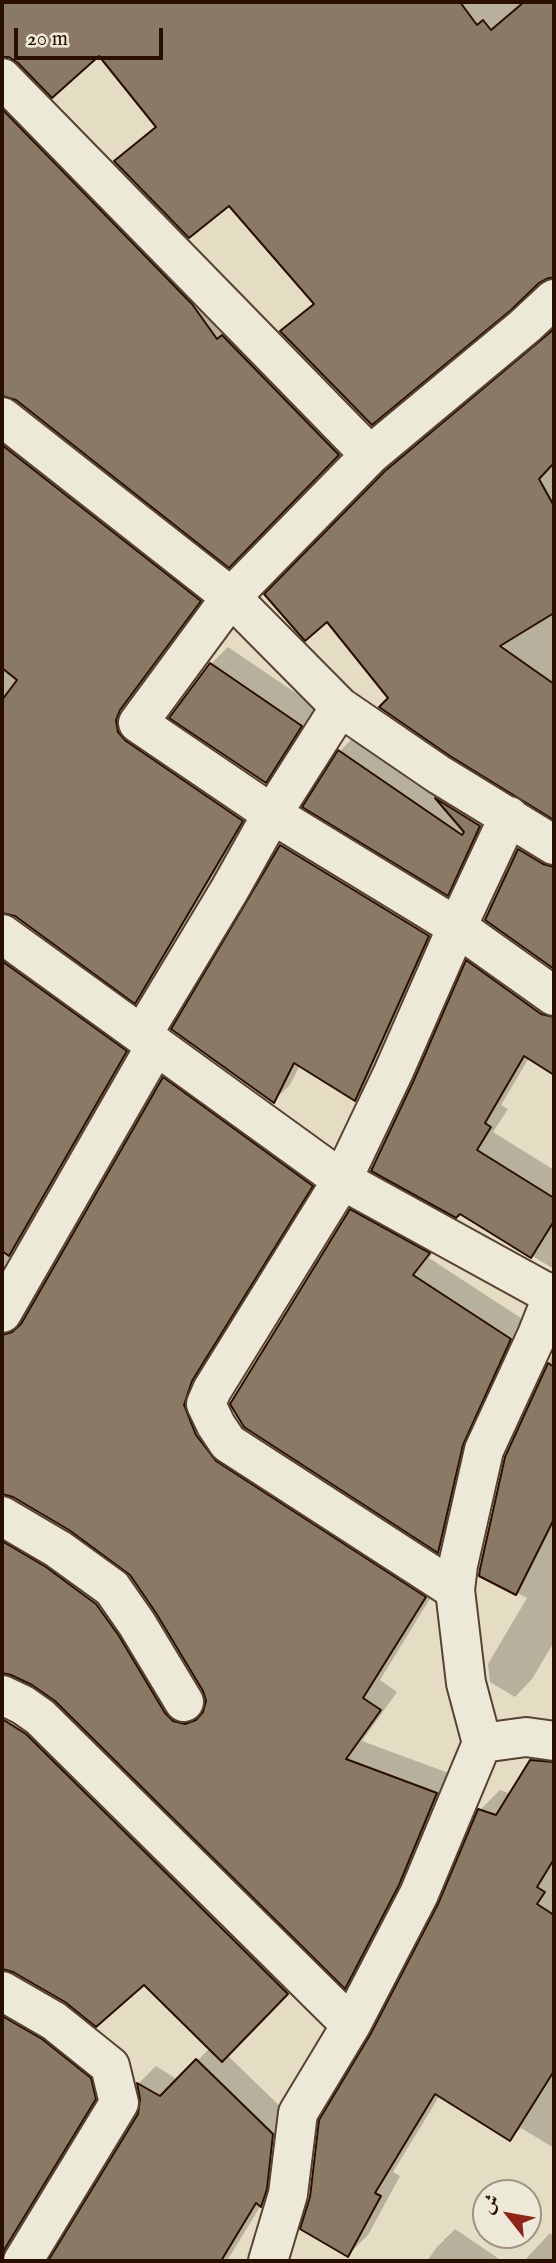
<!DOCTYPE html>
<html>
<head>
<meta charset="utf-8">
<style>
	body { margin:0 }
	#map { position:relative; width:556px; height:2263px; overflow:hidden; background:#e4ddc3; font-family:"IM FELL English",Amiri,serif }
	canvas { display:block }
	.frame { position:absolute; inset:0; border:4px solid #290f00; pointer-events:none }
	.north { position:absolute; left:472px; top:2179px; width:70px; height:70px; box-sizing:border-box; background:#ede9d8; border:2px solid #9f9282; border-radius:50%; rotate:301deg; font-size:19px; font-weight:700; line-height:28px; text-align:center; color:#290f00 }
	.north::after { content:''; display:block; margin:auto; width:24px; height:32px; background:#8f2418; clip-path:polygon(50% 0,100% 100%,50% 72%,0 100%) }
	.scale { position:absolute; left:14px; top:28px; width:149px; height:32px; box-sizing:border-box; border:4px solid #290f00; border-top:0; padding-left:9px; font-size:21px; line-height:24px; white-space:nowrap; color:#290f00; -webkit-text-stroke:5px #ede9d8; paint-order:stroke }
</style>
</head>
<body>
<div id="map">
<canvas width="556" height="2263"></canvas>
<div class="frame"></div>
<div class="north">ش</div>
<div class="scale">20 m</div>
</div>
<script>
const ctx = document.querySelector('canvas').getContext('2d');
ctx.lineJoin = 'round';
function fillPath(path, color) { ctx.fillStyle = color; ctx.fill(path, 'evenodd'); }
function trace(path, color, width, dash) { ctx.strokeStyle = color; ctx.lineWidth = width; ctx.lineCap = dash ? 'butt' : 'round'; ctx.setLineDash(dash || []); ctx.stroke(path); }
const shadow = new Path2D(`
	M2 2H554V276L282 331 315 302 230 204 116 161 156 125 100 53 19 61 9 55H2Z
	M2 72 356 436 229 565 16 398 2 394Z
	M554 329V817L451 754 390 698 327 620 267 594 405 454Z
	M2 411 217 583 138 690 133 701 260 803 153 984 135 1001 15 914 2 911Z
	M228 647 318 708 282 764 265 781 172 717 211 664Z
	M355 736 494 810 462 878 447 893 340 751Z
	M298 829 445 919 372 1083 355 1099 300 1065 290 1085 273 1101 173 1029 281 846Z
	M537 832 554 842V967L487 919 519 850Z
	M2 928 144 1033 2 1280Z
	M485 944 554 993V1073L529 1058 501 1105 508 1109 493 1132 554 1170V1269L460 1212 414 1083 468 961Z
	M182 1061 329 1167 214 1417 442 1579 380 1680 397 1692 362 1741 454 1775 363 1969 345 1986 54 1698 33 1684 11 1673 2 1672V1510L64 1550 191 1703 203 1707 207 1706 205 1691 157 1612 131 1574 72 1530 14 1496 2 1492V1307L20 1318 27 1316 164 1078Z
	M368 1194 445 1236 429 1258 527 1322 455 1534 438 1551 351 1210Z
	M554 1351V1642L532 1679 515 1697 490 1682 488 1664 527 1598 481 1575 506 1458Z
	M2 1690 305 1975 227 2055 290 2116 279 2187 261 2205 227 2261H50L139 2115 142 2099 139 2083 156 2066 178 2080 210 2048 145 1983 66 2001 14 1970 2 1968Z
	M551 1741H554V2148L521 2128 510 2139 440 2095 393 2172 400 2176 368 2235 348 2255 372 2036 440 1905 480 1810 500 1790 511 1794 531 1761Z
	M2 1986 113 2080 7 2261H2Z
	M455 2229 502 2261H427L437 2247Z
	M550 2233 554 2237V2261H524Z`);
const building = new Path2D(`
	M2 2H460L477 25 483 20 491 30 524 2H554V278H548L539 283 511 310 372 425 280 331 314 304 229 206 189 238 114 161 156 127 99 56 52 98 18 63 9 57H2Z
	M2 109 192 304 217 339 222 335 339 455 229 568 16 400 2 396Z
	M554 329V463L539 479 554 506V613L500 646 554 684V820L450 756 379 707 388 698 327 622 305 641 264 594 385 471Z
	M2 445 201 601 120 710 116 720 118 732 126 741 243 821 135 1004 15 916 2 913V700L17 680 2 668Z
	M210 663 302 726 266 783 169 718Z
	M338 750 462 835 464 832 435 798 480 826 448 896 302 807Z
	M280 845 429 936 355 1101 294 1063 274 1103 171 1029Z
	M518 849 543 864 554 867V969L485 920Z
	M466 960 541 1014 554 1017V1075L524 1056 485 1123 491 1127 477 1150 554 1198V1221L531 1258 460 1214 456 1218 371 1171 413 1082Z
	M2 961 127 1051 9 1256 2 1251Z
	M163 1077 313 1186 192 1381 184 1405 196 1435 216 1461 426 1597 363 1698 381 1710 346 1759 437 1793 399 1885 345 1989 55 1701 32 1685 11 1675 2 1673V1541L46 1567 96 1604 119 1636 165 1713 173 1721 185 1724 196 1720 203 1712 206 1701 203 1691 156 1613 130 1575 69 1530 13 1497 2 1494V1335L12 1332 21 1324Z
	M350 1209 430 1253 413 1275 511 1339 463 1445 438 1553 244 1427 230 1404Z
	M548 1363 554 1367V1519L516 1595 479 1576 480 1569 505 1457Z
	M2 1719 26 1734 288 1994 222 2062 144 1985 96 2027 65 2002 13 1972 2 1969Z
	M530 1760 554 1762V1859L537 1887 545 1892 537 1904 554 1915V2071L510 2141 435 2094 375 2193 381 2196 348 2257 300 2229 310 2197 319 2120 370 2035 438 1904 478 1809 496 1815Z
	M2 2016 42 2039 91 2078 96 2099 4 2250 2 2258Z
	M196 2059 273 2134 267 2189 261 2207 256 2203 221 2261H48L138 2114 140 2099 137 2083 160 2096Z`);
const minor = new Path2D(`
	M2 78 370 455
	M554 299 525 326 370 455 231 597 138 723 272 814 457 927 554 996
	M2 417 231 597 340 707 438 774 554 845
	M2 934 342 1180 553 1296
	M142 1035 230 889 272 814 340 707
	M2 1313 156 1045
	M2 1516 58 1549 112 1588 137 1624 184 1702
	M455 1590 228 1443 216 1425 206 1404 212 1390 342 1180 393 1073 457 927 509 816
	M2 1695 23 1705 40 1717 351 2025
	M482 1743 526 1737 554 1741
	M2 1991 54 2021 110 2066 119 2103 23 2261
	M268 2261 288 2194 298 2113 351 2025 419 1894 482 1743 466 1683 455 1590 458 1565 484 1450 537 1335 554 1292`);
fillPath(shadow, '#0003');
fillPath(building, '#8a7a65');
trace(building, '#290f00', 2);
trace(minor, '#584231', 42);
trace(minor, '#ede9d8', 38);
</script>
</body>
</html>
